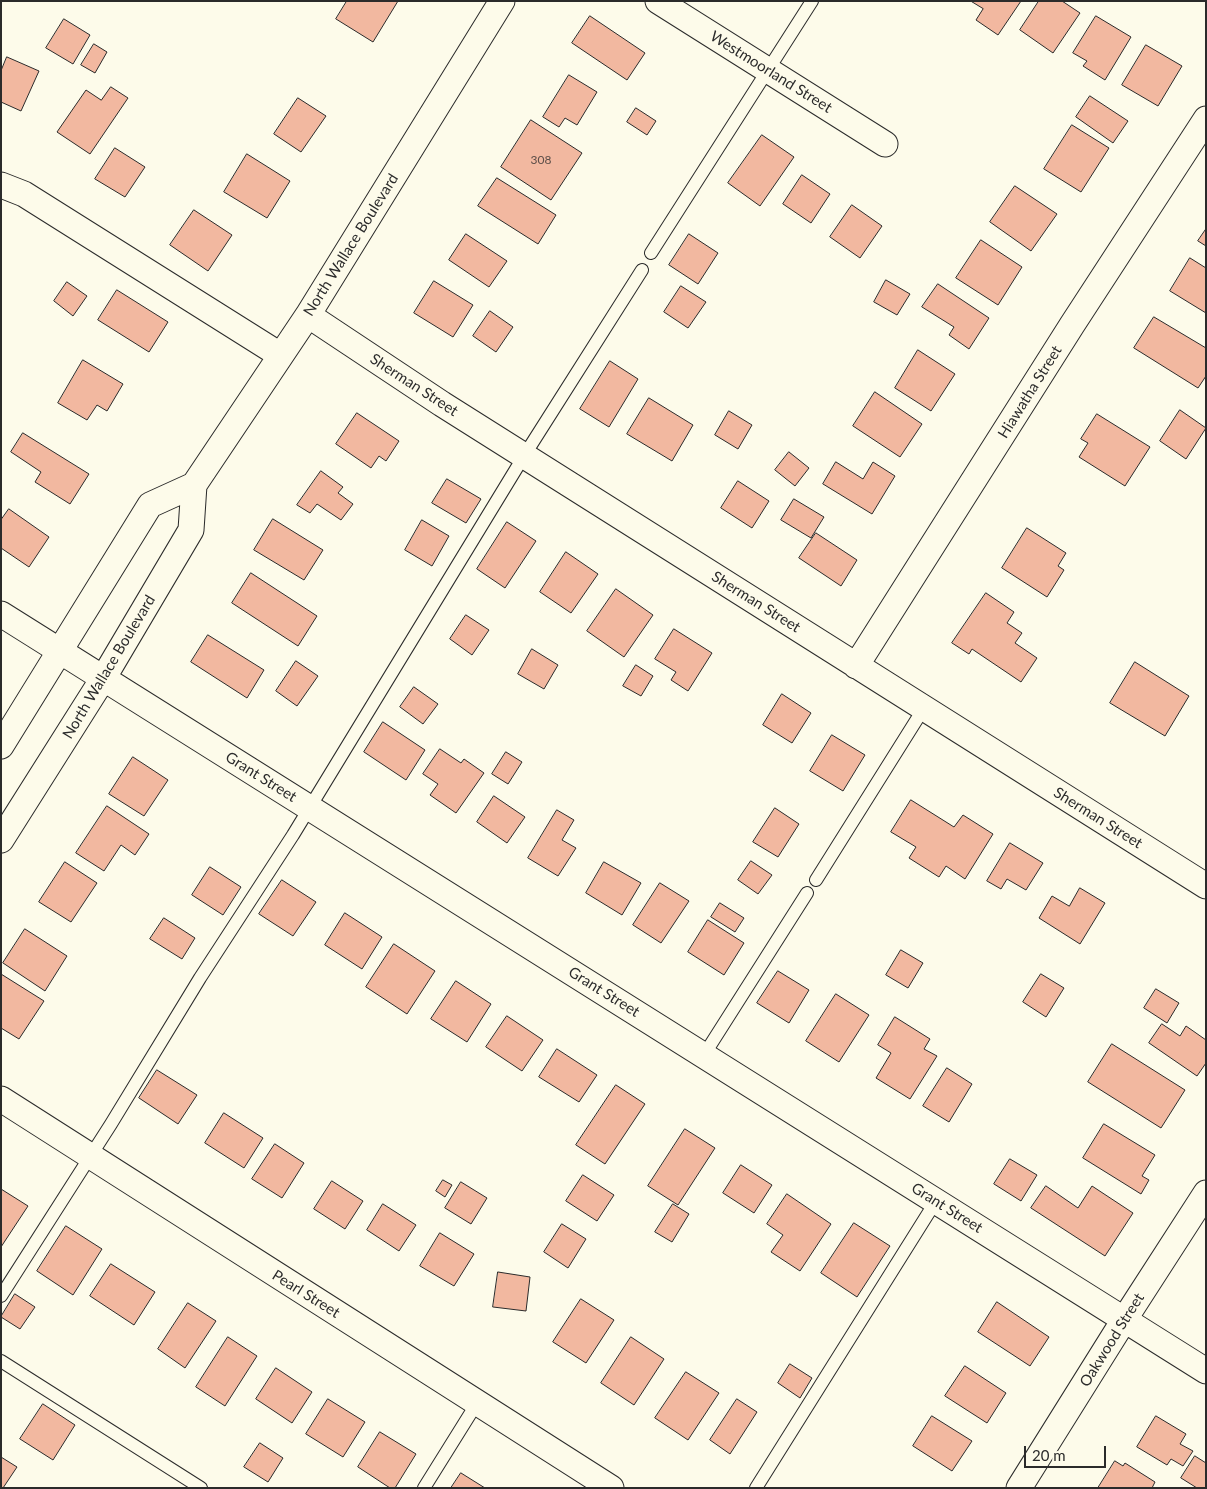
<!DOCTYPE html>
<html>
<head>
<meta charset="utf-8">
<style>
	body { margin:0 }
	#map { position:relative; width:1207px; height:1489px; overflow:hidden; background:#fdfbea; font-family:Lato,sans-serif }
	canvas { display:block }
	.frame { position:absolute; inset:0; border:2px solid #2b2b2b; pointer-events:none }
	.scale { position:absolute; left:1024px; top:1446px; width:82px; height:22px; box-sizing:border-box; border:2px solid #2b2b2b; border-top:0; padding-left:6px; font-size:15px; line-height:18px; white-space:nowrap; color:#2b2b2b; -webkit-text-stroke:4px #fdfbea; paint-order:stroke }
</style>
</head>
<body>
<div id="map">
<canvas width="1207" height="1489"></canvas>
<div class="frame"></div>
<div class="scale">20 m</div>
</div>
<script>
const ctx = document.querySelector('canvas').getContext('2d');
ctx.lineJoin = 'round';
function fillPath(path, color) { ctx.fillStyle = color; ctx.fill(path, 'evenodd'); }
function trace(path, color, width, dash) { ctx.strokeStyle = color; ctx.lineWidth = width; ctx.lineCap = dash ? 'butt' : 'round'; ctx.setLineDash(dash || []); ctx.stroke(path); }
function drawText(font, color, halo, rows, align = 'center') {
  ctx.font = font + ' Lato,sans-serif'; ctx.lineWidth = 4; ctx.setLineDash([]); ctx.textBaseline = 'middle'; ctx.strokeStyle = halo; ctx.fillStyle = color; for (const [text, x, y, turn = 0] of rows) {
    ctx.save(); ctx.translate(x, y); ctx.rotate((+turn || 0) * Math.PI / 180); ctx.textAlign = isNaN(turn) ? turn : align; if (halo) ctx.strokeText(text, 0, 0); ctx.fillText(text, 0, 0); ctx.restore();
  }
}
const building = new Path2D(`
	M347 1H398L373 42 336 19Z
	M971 1H1021L998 35 976 20 983 9Z
	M1039 1H1062L1080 13 1053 53 1020 30Z
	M590 16 645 53 627 80 572 43Z
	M1096 16 1131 37 1105 80 1083 66 1087 61 1073 53Z
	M64 19 90 35 73 64 46 48Z
	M94 44 107 52 95 73 81 65Z
	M1146 45 1182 66 1158 106 1122 85Z
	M7 57 39 71 21 111 1 102V71Z
	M569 75 597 92 577 125 565 118 559 127 543 117Z
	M111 87 128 98 90 154 57 132 86 90 101 100Z
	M1090 96 1128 121 1113 143 1076 117Z
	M298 98 326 116 301 152 274 134Z
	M636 108 656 121 647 135 627 122Z
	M531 120 582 153 551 200 501 167Z
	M1072 125 1109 148 1081 192 1044 169Z
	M762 135 794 157 760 206 728 183Z
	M115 148 145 167 125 197 95 179Z
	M247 154 290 181 267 218 224 192Z
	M802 175 830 194 811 223 783 204Z
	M497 178 556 215 538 244 478 206Z
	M1015 186 1057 214 1031 251 990 222Z
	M852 205 882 226 860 258 830 237Z
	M194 210 232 235 208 271 170 245Z
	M1206 229V246L1198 241Z
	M466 234 507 261 489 287 449 260Z
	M689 234 718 253 698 284 669 265Z
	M981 240 1022 267 998 305 956 278Z
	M1190 258 1206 268V313L1170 291Z
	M886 280 910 294 897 315 874 302Z
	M434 281 473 305 453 337 414 313Z
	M67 282 87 296 73 316 54 301Z
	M938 284 989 318 969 349 949 335 954 327 922 307Z
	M681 286 706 302 688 328 664 312Z
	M117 290 168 322 149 352 98 320Z
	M490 311 513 327 496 352 473 336Z
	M1154 317 1206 348V376L1198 388 1134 348Z
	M918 350 955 374 931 411 895 388Z
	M83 360 123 384 107 411 97 405 87 420 58 403Z
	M610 361 638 379 609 427 580 409Z
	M875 392 922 424 900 457 853 426Z
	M649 398 693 425 672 461 627 434Z
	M1180 410 1206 428 1186 459 1160 441Z
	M729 411 752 425 738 449 715 435Z
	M357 413 399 441 386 461 379 456 371 468 336 444Z
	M1097 414 1150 447 1125 486 1079 457 1088 443 1081 439Z
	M23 433 89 474 70 504 35 482 41 472 11 452Z
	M789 452 809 468 795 486 775 470Z
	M836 462 863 479 873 462 895 476 872 514 823 484Z
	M321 471 343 487 338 493 353 504 341 520 317 504 310 513 297 505Z
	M447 479 481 499 466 523 432 503Z
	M738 481 769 501 752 528 721 508Z
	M794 499 824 517 811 538 781 520Z
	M9 509 49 537 29 567 1 548V520Z
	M273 519 323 550 304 580 254 550Z
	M422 520 449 536 432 566 405 550Z
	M507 522 536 541 505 588 477 569Z
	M1027 528 1066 553 1058 566 1064 570 1047 597 1002 568Z
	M816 533 857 560 841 586 799 558Z
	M566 552 598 574 571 613 540 592Z
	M251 573 317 616 298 646 232 603Z
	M616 589 653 615 624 657 587 631Z
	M986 593 1014 612 1007 623 1022 633 1015 643 1037 658 1021 682 972 649 969 654 952 643Z
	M466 615 489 630 472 655 450 639Z
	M674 629 712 653 688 691 671 680 676 672 655 659Z
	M208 635 264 670 247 698 191 662Z
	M532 649 558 665 544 689 518 674Z
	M296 661 318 676 297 706 276 691Z
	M1135 662 1189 696 1165 736 1110 703Z
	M636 665 653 676 641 696 623 686Z
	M414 687 438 704 423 724 400 707Z
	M782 694 811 713 792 743 763 725Z
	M383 722 425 750 406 780 364 752Z
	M832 735 865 755 843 791 810 771Z
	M440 749 461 763 464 759 484 773 456 813 430 795 438 784 423 774Z
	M506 752 522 762 508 784 492 774Z
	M133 757 168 780 144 816 109 794Z
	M494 796 525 817 507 843 477 822Z
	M911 800 954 827 963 815 993 834 965 879 946 866 939 877 909 858 916 847 891 832Z
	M107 806 149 834 135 855 121 845 104 871 76 853Z
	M775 808 799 824 778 857 753 842Z
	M557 810 574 820 562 840 576 848 558 876 528 858Z
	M1010 843 1043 863 1026 890 1007 879 1001 889 987 881Z
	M751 861 772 875 758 894 738 880Z
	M65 862 97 883 71 922 39 902Z
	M604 862 641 883 622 915 586 893Z
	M210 867 241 887 223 915 192 895Z
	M282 880 316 902 293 936 259 914Z
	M660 883 689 901 661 943 633 925Z
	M1080 888 1105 903 1080 944 1039 918 1052 896 1069 906Z
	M720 903 744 918 735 932 711 917Z
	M345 913 382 937 362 969 325 945Z
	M164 918 195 938 182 959 150 939Z
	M708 920 744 943 724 975 688 952Z
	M25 929 67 956 45 991 3 963Z
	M394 944 435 971 407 1014 366 987Z
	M901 950 923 963 908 988 886 975Z
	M778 971 809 990 789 1023 757 1003Z
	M1 974 44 1001 19 1039 1 1028Z
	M1041 974 1064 988 1046 1017 1023 1002Z
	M456 981 491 1004 467 1042 431 1019Z
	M1156 989 1179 1003 1167 1023 1144 1008Z
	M836 994 869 1015 839 1062 806 1041Z
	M507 1016 543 1040 522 1071 486 1047Z
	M895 1017 930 1039 924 1049 937 1056 910 1099 876 1078 891 1053 878 1045Z
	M1162 1024 1180 1036 1186 1026 1206 1040V1063L1197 1076 1149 1043Z
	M1112 1044 1185 1090 1161 1128 1088 1082Z
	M557 1049 597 1075 579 1102 539 1077Z
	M947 1068 972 1084 949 1122 923 1106Z
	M157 1070 197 1095 178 1124 139 1098Z
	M616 1085 645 1104 605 1164 576 1145Z
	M224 1113 263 1138 244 1168 205 1143Z
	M1104 1124 1155 1155 1142 1176 1149 1180 1141 1194 1083 1158Z
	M685 1129 715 1148 678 1205 648 1186Z
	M275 1144 304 1163 282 1198 252 1179Z
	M1010 1159 1037 1175 1021 1201 994 1184Z
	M741 1165 772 1185 754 1213 723 1193Z
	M583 1175 614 1195 597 1221 566 1201Z
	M443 1180 452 1185 445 1197 436 1191Z
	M332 1181 363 1201 345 1229 314 1209Z
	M461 1182 487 1198 471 1224 445 1208Z
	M1046 1186 1078 1208 1092 1186 1133 1213 1105 1256 1031 1208Z
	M1 1189 28 1206 1 1247Z
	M787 1194 831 1224 800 1271 771 1252 783 1235 767 1224Z
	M383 1204 416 1225 399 1251 367 1230Z
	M673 1204 689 1214 672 1242 655 1232Z
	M854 1223 890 1246 857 1297 821 1273Z
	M562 1224 586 1239 568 1268 544 1252Z
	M66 1226 102 1249 73 1295 37 1271Z
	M440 1233 474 1254 454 1286 420 1266Z
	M111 1264 155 1292 134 1325 90 1296Z
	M498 1272 530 1277 526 1311 493 1307Z
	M15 1294 35 1307 20 1329 1 1317Z
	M581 1299 614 1320 586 1363 553 1342Z
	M997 1302 1049 1337 1030 1366 978 1332Z
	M188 1303 216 1321 185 1368 158 1349Z
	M228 1337 257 1356 225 1406 196 1387Z
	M631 1337 664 1359 634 1405 601 1383Z
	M790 1364 812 1378 800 1398 778 1383Z
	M965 1366 1006 1393 987 1423 945 1396Z
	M276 1368 312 1392 292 1423 256 1399Z
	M686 1372 719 1393 688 1440 655 1418Z
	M328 1399 365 1422 343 1457 306 1434Z
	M737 1399 757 1412 730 1454 710 1440Z
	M43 1404 75 1425 53 1460 20 1439Z
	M932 1416 972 1441 952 1471 913 1446Z
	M1156 1416 1186 1434 1180 1444 1193 1451 1183 1466 1171 1459 1167 1465 1137 1447Z
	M380 1432 416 1454 395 1488H390L358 1467Z
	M260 1443 283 1458 268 1482 244 1467Z
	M1195 1456 1206 1463V1488H1197L1181 1478Z
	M1 1457 17 1467 3 1488H1Z
	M1115 1461 1123 1466 1125 1463 1155 1482 1152 1488H1098Z
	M461 1473 485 1488H451Z`);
const lane = new Path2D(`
	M651 253 812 1
	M816 880 924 708
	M704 1055 807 893
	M1 1296 111 1124 200 978 293 835 524 456 642 270
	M1 1361 201 1488
	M424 1488 477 1403
	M756 1488 936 1201`);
const street = new Path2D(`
	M658 1 885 144
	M1 185 24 194 280 355
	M308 315 442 404 1206 886
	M1 614 1206 1371
	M856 666 1072 325 1206 119
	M1 746 150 505 194 485
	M1 840 104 677 191 530 194 485 308 315 502 1
	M1 1099 611 1488
	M1019 1488 1124 1320 1206 1193`);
const numberNames = [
	["308",541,160]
];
const streetNames = [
	["Westmoorland Street",771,72,32],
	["North Wallace Boulevard",351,245,-58],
	["Sherman Street",414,385,33],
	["Hiawatha Street",1030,392,-58],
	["Sherman Street",756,602,32],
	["North Wallace Boulevard",109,667,-59],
	["Grant Street",261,777,32],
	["Sherman Street",1098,818,32],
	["Grant Street",604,992,32],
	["Grant Street",947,1208,32],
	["Pearl Street",306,1294,32],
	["Oakwood Street",1112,1340,-58]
];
fillPath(building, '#f2b8a0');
trace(building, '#2b2b2b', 1);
trace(lane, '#2b2b2b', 14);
trace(street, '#2b2b2b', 27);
trace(lane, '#fdfbea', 12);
trace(street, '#fdfbea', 25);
drawText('12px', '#5d4e48', null, numberNames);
drawText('15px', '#2b2b2b', '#fdfbea', streetNames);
</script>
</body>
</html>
